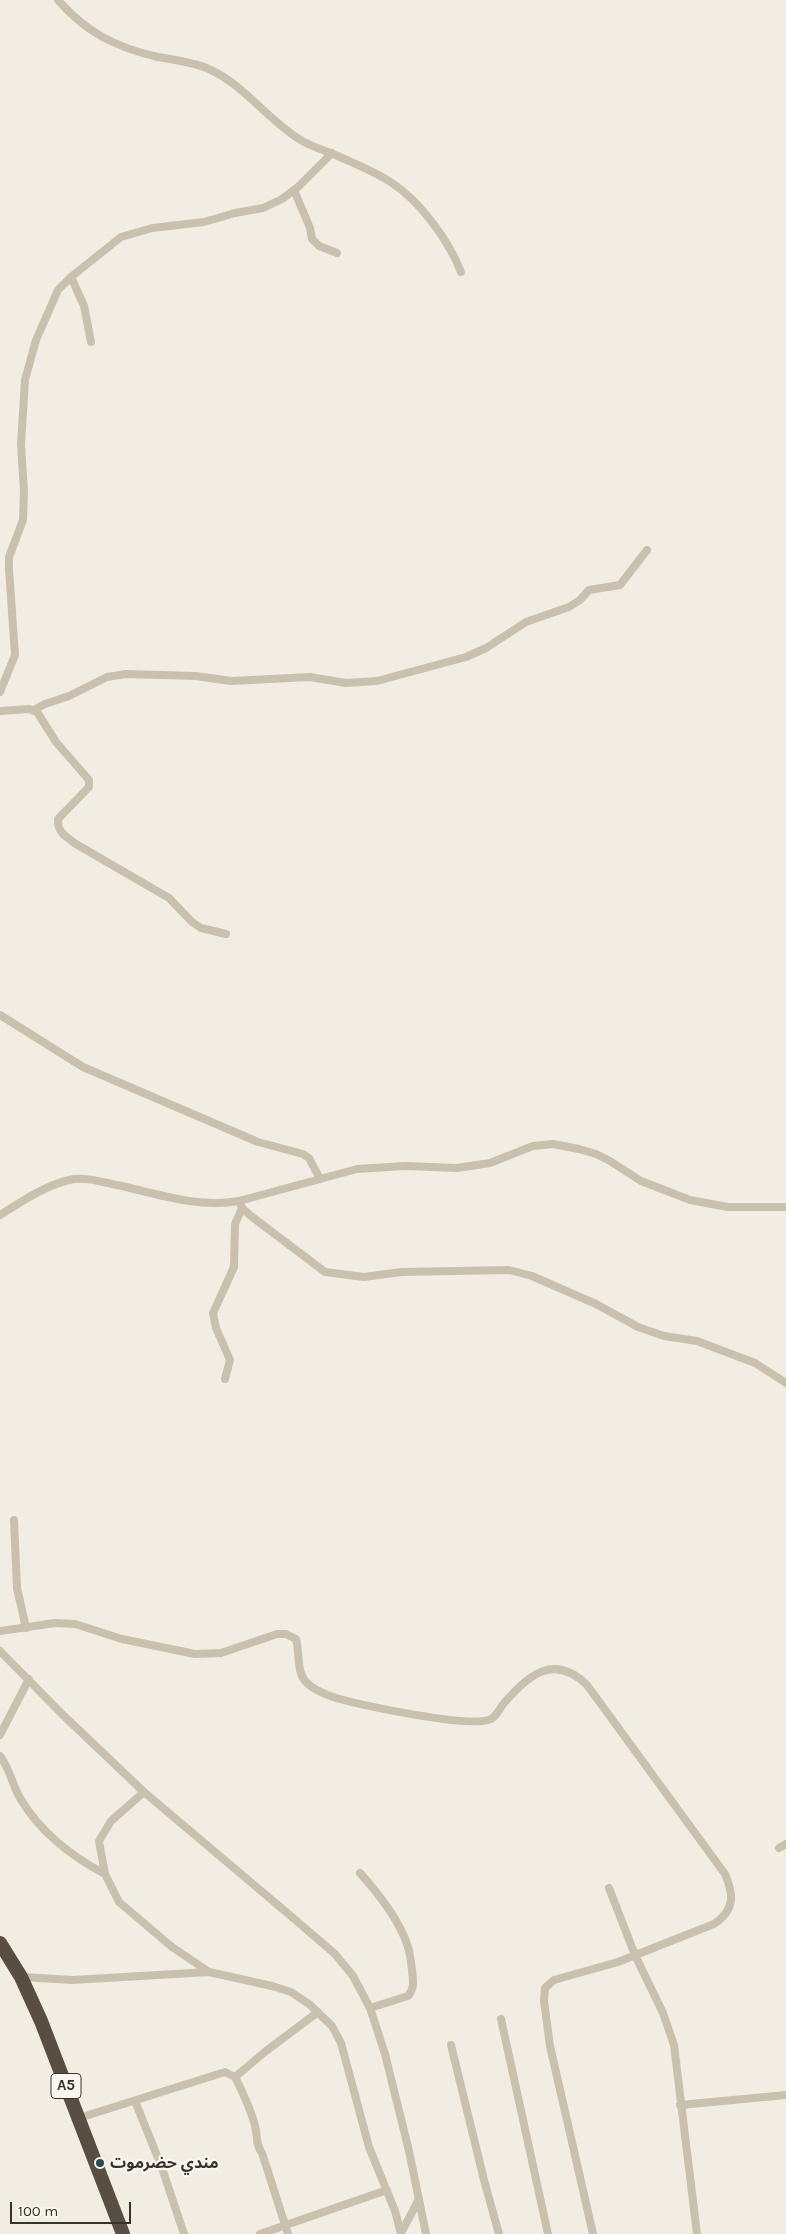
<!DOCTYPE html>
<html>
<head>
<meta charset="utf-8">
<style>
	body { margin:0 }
	#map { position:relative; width:786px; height:2234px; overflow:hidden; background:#f2ede2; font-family:Karla,sans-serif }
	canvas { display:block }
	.scale { position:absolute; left:10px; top:2202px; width:121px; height:22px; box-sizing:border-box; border:2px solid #39322c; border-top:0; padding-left:6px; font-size:15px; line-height:18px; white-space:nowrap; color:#39322c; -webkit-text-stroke:4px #faf6ef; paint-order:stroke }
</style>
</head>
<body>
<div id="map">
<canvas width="786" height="2234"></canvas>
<div class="scale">100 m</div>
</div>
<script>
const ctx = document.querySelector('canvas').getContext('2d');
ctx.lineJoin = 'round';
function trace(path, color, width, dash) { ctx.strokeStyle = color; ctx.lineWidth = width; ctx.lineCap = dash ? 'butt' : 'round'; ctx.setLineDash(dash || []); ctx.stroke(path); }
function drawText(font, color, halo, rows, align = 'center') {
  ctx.font = font + ' Karla,"Noto Sans Arabic",sans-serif'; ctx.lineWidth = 4.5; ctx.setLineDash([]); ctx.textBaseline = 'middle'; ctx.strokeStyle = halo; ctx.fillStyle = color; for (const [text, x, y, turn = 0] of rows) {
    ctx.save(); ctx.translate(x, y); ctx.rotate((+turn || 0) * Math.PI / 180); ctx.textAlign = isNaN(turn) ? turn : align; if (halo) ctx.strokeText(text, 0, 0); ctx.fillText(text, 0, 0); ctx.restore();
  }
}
const street = new Path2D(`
	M58 0C87 33 115 47 158 57 176 60 193 62 209 69 244 85 267 119 299 139 311 147 325 150 338 156 355 164 376 172 392 183 420 201 449 241 461 272
	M294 190 310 228 312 239 319 246 337 253
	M71 277 84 306 91 342
	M0 692 15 655 9 569V557L23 520 24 491 21 445 25 380 36 340 58 290 71 277 121 237 152 228 204 222 235 213 263 208 282 199 298 187 332 153
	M34 710 45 704 69 696 107 677 126 674 196 676 231 681 310 677 346 683 377 681 466 657 486 648 526 622 569 607 580 600 589 590 620 585 647 550
	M0 711 29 709 37 712 56 742 89 780V787L58 819C57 832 66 837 76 844L169 898 192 922 201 928 226 934
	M0 1015 83 1067 258 1142 303 1154 309 1158 320 1179
	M239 1201 242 1208 251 1216 325 1272 364 1277 401 1272 509 1270 532 1276 596 1304 638 1327 664 1336 697 1341 755 1363 786 1383
	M0 1215C21 1202 44 1186 69 1180 85 1176 105 1183 122 1186 160 1195 200 1208 239 1201L357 1169 405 1166 457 1168 490 1163 533 1146 553 1144 579 1149 596 1154 610 1161 641 1181 690 1200 728 1207H786
	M225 1379 230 1360 216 1328 213 1313 234 1267 235 1224 242 1208
	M14 1520 17 1588 26 1628
	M0 1631 55 1623 75 1624 122 1639 195 1654 221 1653 277 1634H286L296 1639C300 1653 296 1671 306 1682 313 1690 327 1695 336 1698 361 1705 472 1729 491 1719 497 1716 500 1707 505 1702 530 1673 555 1654 587 1685L725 1874C734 1895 735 1910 714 1924L618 1962 554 1980 545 1988 544 2001 550 2046 593 2234
	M0 1651 63 1715 144 1792 292 1917 335 1954 353 1976 370 2008 385 2054 409 2151 426 2234
	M0 1735 29 1679
	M0 1756C10 1769 12 1784 20 1798 39 1831 72 1857 105 1874
	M144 1792 111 1821 99 1841 105 1874 119 1902 172 1947 209 1972
	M779 1848 786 1844
	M360 1873C378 1893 398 1918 407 1944 410 1952 411 1962 412 1970 413 1980 415 1988 408 1996L370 2008
	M609 1888 635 1955 663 2013 674 2045 697 2234
	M21 1977 73 1980 209 1972 272 1986 291 1992 309 2004 332 2026 341 2043 369 2147 395 2211 401 2234
	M501 2019 548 2234
	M451 2045 484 2180 499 2234
	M235 2077C243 2093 251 2109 255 2126 258 2136 255 2144 262 2153L288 2234
	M135 2101 162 2168 184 2234
	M680 2105 786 2095
	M79 2118 225 2072 235 2077 266 2051 318 2012
	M401 2233 419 2199
	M260 2234 387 2190`);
const highway = new Path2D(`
	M0 1943 21 1977 41 2021 123 2234`);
const markers = [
	[100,2163,5,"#244c58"]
];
const shields = [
	[66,2086,30]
];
const shieldNames = [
	["A5",66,2086]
];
const poiNames = [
	["مندي حضرموت",110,2163]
];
trace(street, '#cac0ae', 8);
trace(highway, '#594e44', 14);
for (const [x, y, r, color] of markers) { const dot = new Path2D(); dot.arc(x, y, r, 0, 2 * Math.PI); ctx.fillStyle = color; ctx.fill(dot); trace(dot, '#faf6ef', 2); }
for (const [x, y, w] of shields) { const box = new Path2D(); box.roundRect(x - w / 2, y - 12.5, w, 25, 4); ctx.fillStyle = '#faf6ef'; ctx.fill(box); trace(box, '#39322c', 1); }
drawText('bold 15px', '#39322c', null, shieldNames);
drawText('bold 16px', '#39322c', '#faf6ef', poiNames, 'left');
</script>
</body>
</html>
